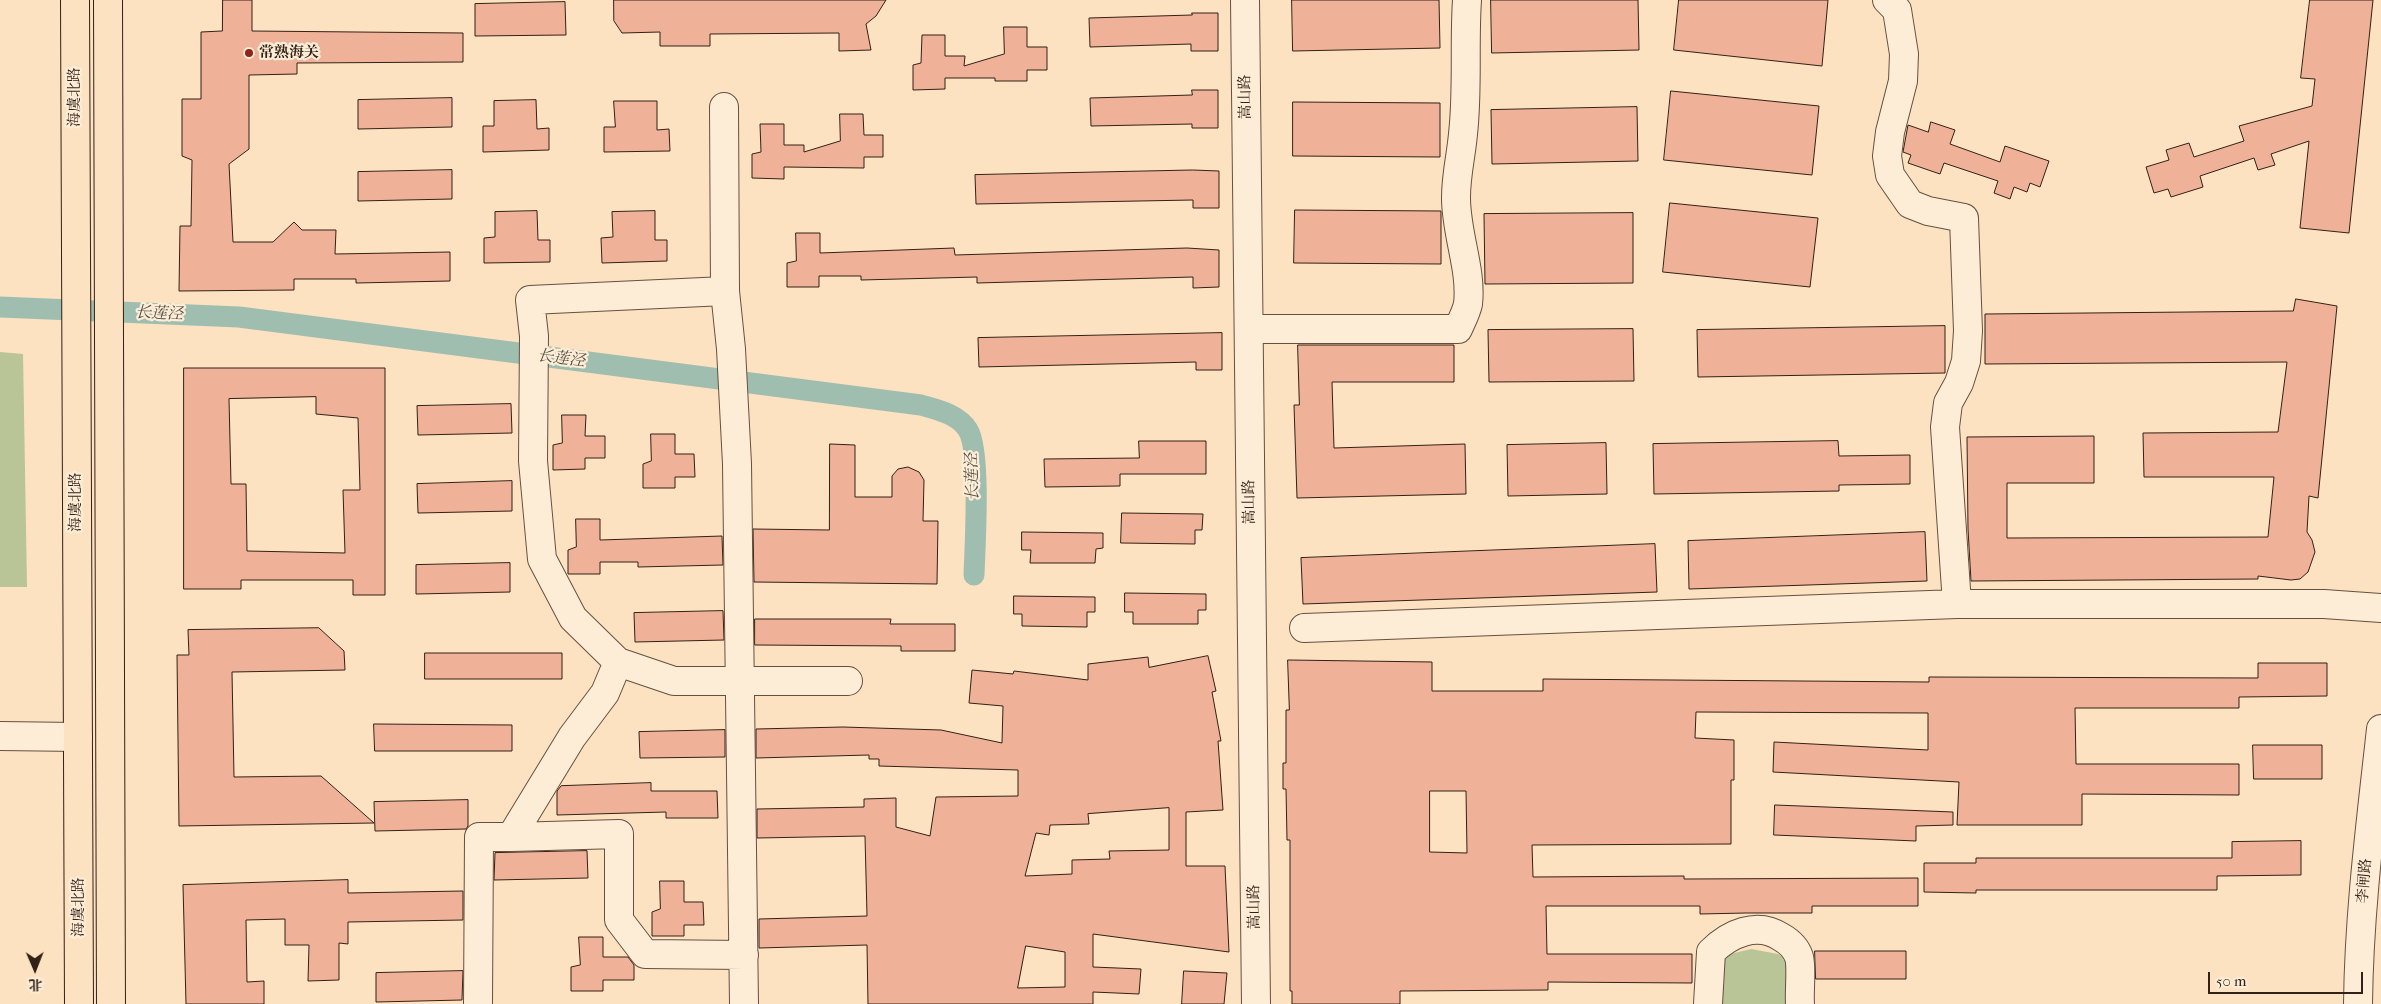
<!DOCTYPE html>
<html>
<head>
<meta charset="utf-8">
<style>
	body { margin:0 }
	#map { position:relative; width:2381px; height:1004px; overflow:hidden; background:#fce2c0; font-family:"IM FELL French Canon","Noto Serif SC",serif }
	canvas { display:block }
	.north { position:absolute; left:10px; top:944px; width:50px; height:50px; -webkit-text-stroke:4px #fdecd6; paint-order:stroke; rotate:179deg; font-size:14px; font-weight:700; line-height:20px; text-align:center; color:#332016 }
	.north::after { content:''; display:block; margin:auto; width:18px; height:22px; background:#332016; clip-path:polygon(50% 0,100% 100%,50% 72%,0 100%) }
	.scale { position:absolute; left:2208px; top:972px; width:155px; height:22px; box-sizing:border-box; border:2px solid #332016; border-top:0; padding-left:6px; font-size:15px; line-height:18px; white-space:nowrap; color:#332016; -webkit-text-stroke:4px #fdecd6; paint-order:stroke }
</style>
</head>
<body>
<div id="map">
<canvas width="2381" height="1004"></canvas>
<div class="north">北</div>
<div class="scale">50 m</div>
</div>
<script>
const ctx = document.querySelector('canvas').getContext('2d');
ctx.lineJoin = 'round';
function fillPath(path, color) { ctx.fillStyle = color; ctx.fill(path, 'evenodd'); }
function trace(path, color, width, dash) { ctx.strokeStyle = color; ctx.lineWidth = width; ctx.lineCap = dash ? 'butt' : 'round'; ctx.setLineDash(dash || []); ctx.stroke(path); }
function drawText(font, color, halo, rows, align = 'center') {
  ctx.font = font + ' "IM FELL French Canon","Noto Serif SC",serif'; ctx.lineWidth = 4.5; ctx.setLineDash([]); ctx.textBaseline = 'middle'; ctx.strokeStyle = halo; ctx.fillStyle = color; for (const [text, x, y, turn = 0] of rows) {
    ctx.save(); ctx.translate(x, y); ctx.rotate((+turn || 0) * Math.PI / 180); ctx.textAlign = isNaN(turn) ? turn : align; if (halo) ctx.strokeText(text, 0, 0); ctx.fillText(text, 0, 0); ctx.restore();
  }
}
const green = new Path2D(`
	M0 352 23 354 27 587H0Z
	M1751 949 1778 954 1786 959 1791 1004H1715L1716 963 1726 955Z`);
const canal = new Path2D(`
	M0 307 239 317 921 405C938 410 958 414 968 430 981 451 975 546 974 575`);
const building = new Path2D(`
	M223 0H252V31L463 33V62L297 63V74L249 75V149L229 164 233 242H273L294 222 302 230H336L335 254 450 252V281L356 283V279H294V290L179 291 180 226H191L192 160 182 156V99H201V32L222 31Z
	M614 0H886L876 16 866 24 871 50 839 51V33L710 34V46H660V32L622 33 614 21Z
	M1292 0H1439L1440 48 1293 51Z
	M1491 0H1638L1639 50 1492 53Z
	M1679 0H1828L1822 66 1674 50Z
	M2310 0H2373L2349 233 2300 228 2309 141 2271 154 2275 165 2258 170 2254 158 2200 176 2203 187 2171 197 2168 189 2154 193 2146 167 2169 160 2166 150 2189 143 2194 157 2244 141 2239 126 2312 106 2315 79 2301 78Z
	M565 2 566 35 475 36V4Z
	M1192 13H1218V51H1191V44L1090 47 1089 18 1192 15Z
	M1004 27H1027V47H1047V70H1027V81H995V78H945V89L913 90V65L921 63 922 35H945V56H965L964 66 1004 54Z
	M1192 90H1218V128H1192V124L1091 126 1090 98 1192 95Z
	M1671 91 1819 106 1812 175 1664 160Z
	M452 98V127L358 129V100Z
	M536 100 537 129 549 128V150L483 152V126H494V101Z
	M614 101H657V130L669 129 670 151 604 152V127H615Z
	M1293 102 1440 103V157L1293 156Z
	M1637 107 1638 161 1492 164 1491 110Z
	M840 114H863L864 135H883V157H864V168L784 167V179L752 178V154L761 152 760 124H784V145H804V152L840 141Z
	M1931 122 1955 130 1950 144 2000 162 2005 146 2049 161 2040 187 2030 183 2027 192 2014 187 2010 199 1994 193 1998 181 1944 163 1940 174 1908 163 1911 155 1903 152 1908 125 1928 132Z
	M452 170V199L358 201V172Z
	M1193 170 1219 171V208H1193V200L976 204 975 175Z
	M1670 203 1818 218 1810 287 1663 272Z
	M1295 210 1441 211V264L1294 263Z
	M537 211 538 240H550V262L484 263V238L495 237V212Z
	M655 211V240H667V261L602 263 601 238 613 237 612 212Z
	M1633 213V283L1485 284 1484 214Z
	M796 233H820V253L954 248 955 255 1187 248 1219 250V287L1193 288V277L977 283V277L861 280V276H819V287H787V263L796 261Z
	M2296 299 2337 306 2318 498 2309 496 2307 532 2312 540 2315 552 2308 572 2300 579 2291 580 2258 576V579L1971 581 1968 529 1967 437 2094 436V483H2007V538L2268 537 2274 477H2144L2143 433 2278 432 2287 362 1985 364V314L2293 311Z
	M1945 326V373L1698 377 1697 330Z
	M1633 329 1634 381 1489 382 1488 330Z
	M1222 333V370H1196V362L979 367 978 338Z
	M1298 345H1454V382H1332L1334 448 1465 444 1466 494 1297 498 1294 405H1299Z
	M184 368H385V595H353V580H241V589H184ZM316 397V414L358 418 360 490H343L345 553 247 551 246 484H231L229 399Z
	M511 404 512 433 418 435 417 406Z
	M562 415H586L585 436H605V458H585V469L553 470V445L562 443Z
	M651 434H675V454H694L695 477H675V488H643V464L651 461Z
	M1139 441H1206V474H1120V486L1045 487 1044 459 1139 458Z
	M1838 441 1839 456 1910 455V484L1839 485V491L1654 494 1653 444Z
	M1606 443 1607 494 1508 496 1507 445Z
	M830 444 855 445V497H892V476L898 469 908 467 919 472 924 480 923 521H938L937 584 754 582 753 529 829 530Z
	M512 481V511L418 513 417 484Z
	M1122 513 1203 514 1202 530H1195V544L1121 543Z
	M576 519H600V540L722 536 723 565 638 567V562H600V574H568V550L576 547Z
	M1022 532 1103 533V548L1096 549 1095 563H1030L1031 550H1022Z
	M1925 532 1927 581 1689 589 1688 541Z
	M1655 544 1657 592 1303 604 1301 558Z
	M510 563V592L416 594V565Z
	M1125 593 1206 594V610H1198V624H1133V612H1125Z
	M1014 596 1095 597V612H1087V627L1022 626V614H1014Z
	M723 611 724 640 635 642 634 613Z
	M755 619H891L890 624H955V651H901V646L755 645Z
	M319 628 344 651 345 670 232 672 234 777 321 776 374 823 179 826 177 655H189L188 630Z
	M425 653H562V679H425Z
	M1208 656 1216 691 1212 692 1221 741H1218L1223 810 1186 812V866H1225L1229 952 1093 934V967L1141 969 1139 994 1093 992V1004H868L867 945 759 948V919L867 916 865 836 757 838V809L864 807V799L896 798V827L930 836 936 797 1018 796V770L879 766V759H869V755L756 758V729L843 727 941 730 1002 743 1003 706 969 703 972 670 1013 674 1014 671 1088 680V664L1148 657 1149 667ZM1169 808V850L1109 851 1110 859 1072 860V874L1025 876 1036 833 1049 835 1050 825 1089 824 1088 814ZM1026 946 1065 952V987L1018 988Z
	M1288 660 1432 662V691H1543V679L1929 682V677L2258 678V663H2327V696L2239 697V708H2075L2076 764H2239V795L2082 794V825H1957L1959 782 1773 772 1774 742 1928 750V713L1696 712 1695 738 1734 740V780H1731V844L1532 845 1533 877 1684 876V879L1918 878V906H1812V913H1746L1700 914V906H1546L1547 954H1692V983L1548 982V990L1400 991V1004H1292V991H1290V840H1287L1286 789H1283V763H1286V710H1289ZM1430 791H1466L1467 853 1430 852Z
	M374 724 512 725V751H375Z
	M725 730V757L640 758 639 732Z
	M2253 745H2322V779H2254Z
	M651 783V791H717L718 818H666V812L557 815V791L561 786Z
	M468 800V826L466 829 375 831 374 802Z
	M1775 805 1953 812V825L1916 826V841L1774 835Z
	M2301 841V875L2217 876V890H1976V893L1924 892V863H1976V858H2232V842Z
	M587 851 588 878 494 880 495 853Z
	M348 880V893L463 891V920L348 922V944L339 943V980L308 981 309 945H285V919L246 920 247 982 264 981V1004H186L183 885Z
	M660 881H684V902H703L704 925H684V936H652V912L660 909Z
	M579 937H603V957H628L634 965V980H603V991H571V967L580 965Z
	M1815 951H1906V979H1816Z
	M463 971 462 1000 376 1002V973Z
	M1184 971 1227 973 1224 1004H1182Z`);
const minor = new Path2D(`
	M1245 0 1256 1004
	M1887 0 1897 10 1904 54 1903 81 1890 132 1887 156 1890 175 1910 204 1928 211 1964 218 1968 331 1966 361 1959 383 1948 403 1945 427 1957 604
	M724 107 725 291 731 349 737 464 744 1004
	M725 291 530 300 534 336 533 461 542 559 573 618 618 662 674 681H848
	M1249 329H1458C1461 322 1466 313 1468 304 1472 270 1456 234 1456 198 1456 174 1461 157 1463 134 1468 90 1464 44 1467 0
	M1304 628 1957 604H2324L2381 608
	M618 662 605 693 572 737 511 837 619 834V920L645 954 744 955
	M0 736 78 737
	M478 1004 479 837H511
	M1708 1004 1711 952C1729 934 1757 921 1781 937 1788 941 1796 948 1799 957 1802 967 1799 992 1800 1004
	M2358 1004C2359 912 2371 820 2381 729`);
const major = new Path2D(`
	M75 0 79 1004
	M108 0 111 1004`);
const markers = [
	[249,53,5,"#8f2418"]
];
const poiNames = [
	["常熟海关",259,53]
];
const streetNames = [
	["海虞北路",75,97,-90],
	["嵩山路",1246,97,-91],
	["海虞北路",76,502,-90],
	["嵩山路",1250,502,-91],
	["李闸路",2365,881,-85],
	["海虞北路",79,907,-90],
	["嵩山路",1255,907,-91]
];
const waterNames = [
	["长莲泾",159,314,2],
	["长莲泾",561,359,7],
	["长莲泾",973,477,-92]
];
fillPath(green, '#b9c497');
trace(canal, '#9fbeb0', 21);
fillPath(building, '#efb198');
trace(building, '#332016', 1);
trace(minor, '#655040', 30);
trace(major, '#332016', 30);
trace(minor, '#fdecd6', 28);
trace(major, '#fce2c0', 28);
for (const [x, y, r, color] of markers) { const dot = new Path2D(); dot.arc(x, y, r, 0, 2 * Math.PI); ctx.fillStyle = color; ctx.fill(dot); trace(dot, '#fdecd6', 2); }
drawText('bold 15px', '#332016', '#fdecd6', poiNames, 'left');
drawText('15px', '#332016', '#fdecd6', streetNames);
drawText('italic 16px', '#534f44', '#fdecd6', waterNames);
</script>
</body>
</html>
